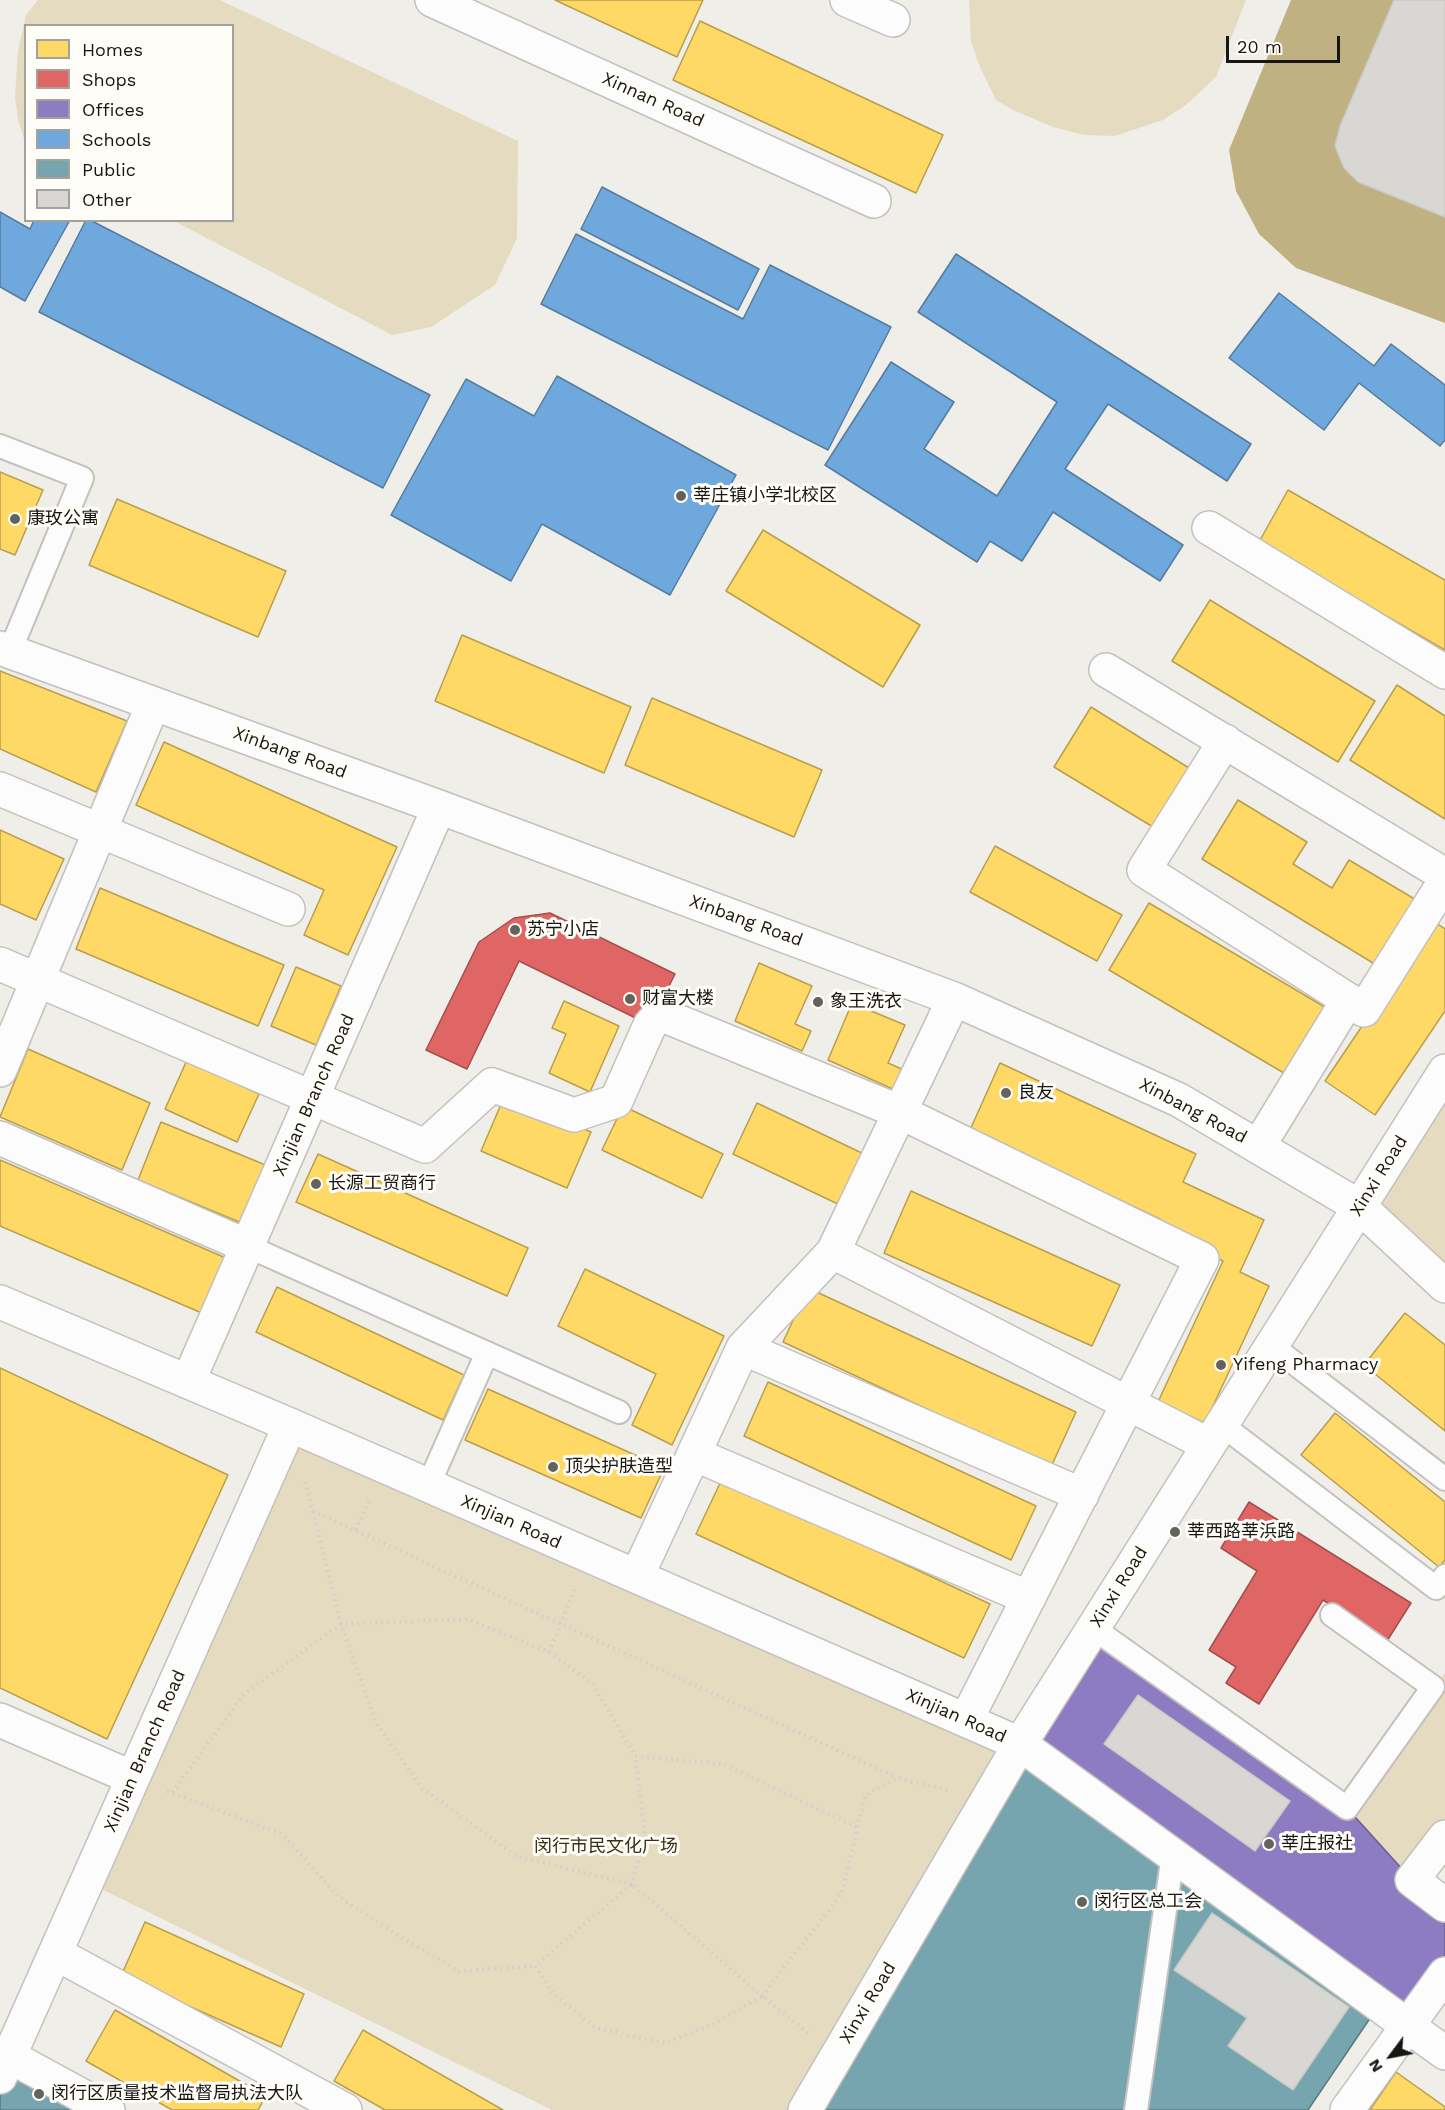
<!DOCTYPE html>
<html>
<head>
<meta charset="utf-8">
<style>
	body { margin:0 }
	#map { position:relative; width:1445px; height:2110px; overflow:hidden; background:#f0eee8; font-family:"Work Sans",sans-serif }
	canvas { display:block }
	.legend { position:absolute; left:24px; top:24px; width:210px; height:198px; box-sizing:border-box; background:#fffdf8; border:2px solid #a2a19c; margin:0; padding:8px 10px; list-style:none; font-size:18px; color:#171612 }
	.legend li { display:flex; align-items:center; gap:12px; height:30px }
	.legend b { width:30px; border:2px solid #a2a19c }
	.north { position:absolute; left:1361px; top:2026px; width:60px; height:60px; -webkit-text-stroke:4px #fffdf8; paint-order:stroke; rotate:238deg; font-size:16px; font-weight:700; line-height:24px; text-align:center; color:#171612 }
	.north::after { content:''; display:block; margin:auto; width:21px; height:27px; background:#171612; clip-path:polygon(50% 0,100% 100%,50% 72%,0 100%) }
	.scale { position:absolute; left:1226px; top:36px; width:114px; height:27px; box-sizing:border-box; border:3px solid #171612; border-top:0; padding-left:8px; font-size:18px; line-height:21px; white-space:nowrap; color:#171612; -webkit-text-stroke:4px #fffdf8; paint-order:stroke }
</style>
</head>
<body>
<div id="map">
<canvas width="1445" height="2110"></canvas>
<ul class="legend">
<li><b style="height:16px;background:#ffd966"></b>Homes</li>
<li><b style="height:16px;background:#e06666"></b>Shops</li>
<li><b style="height:16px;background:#8e7cc3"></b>Offices</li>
<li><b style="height:16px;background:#6fa8dc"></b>Schools</li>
<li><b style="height:16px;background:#76a5af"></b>Public</li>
<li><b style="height:16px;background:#d9d7d3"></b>Other</li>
</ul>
<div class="north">N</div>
<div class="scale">20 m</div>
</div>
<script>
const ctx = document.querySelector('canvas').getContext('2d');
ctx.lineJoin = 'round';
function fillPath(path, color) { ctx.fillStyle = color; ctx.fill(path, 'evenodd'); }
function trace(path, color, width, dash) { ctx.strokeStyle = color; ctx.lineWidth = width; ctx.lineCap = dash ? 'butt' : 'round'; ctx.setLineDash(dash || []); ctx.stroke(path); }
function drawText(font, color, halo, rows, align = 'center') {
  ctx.font = font + ' "Work Sans","Noto Sans SC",sans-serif'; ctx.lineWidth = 6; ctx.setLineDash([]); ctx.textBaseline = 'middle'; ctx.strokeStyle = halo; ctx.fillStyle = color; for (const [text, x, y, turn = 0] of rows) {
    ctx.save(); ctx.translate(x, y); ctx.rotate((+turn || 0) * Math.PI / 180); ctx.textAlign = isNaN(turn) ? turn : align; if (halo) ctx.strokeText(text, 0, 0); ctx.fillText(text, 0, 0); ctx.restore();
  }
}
const green = new Path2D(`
	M38 0H220L518 141 517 238 495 285 431 327 392 335 174 221 232 220V26H26L25 142 18 120 15 96 18 51 26 15Z
	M969 0H1246L1216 77 1186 105 1163 120 1115 136 1084 135 1053 127 1013 110 996 100 980 67 971 42Z
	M1445 1071V1286L1360 1207Z
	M290 1425 1020 1744 805 2110H552L87 1882Z
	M1445 1673V1837L1412 1880 1347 1809Z`);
const water = new Path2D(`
	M1291 0H1394L1335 146 1344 168 1358 182 1445 217V323L1296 268 1259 234 1236 191 1229 150Z`);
const homes = new Path2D(`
	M555 0H703L677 57Z
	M700 21 943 135 916 193 673 80Z
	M0 472 43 490 15 555 0 549Z
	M1288 490 1445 580V650L1259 542Z
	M117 499 286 571 258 637 89 565Z
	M763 530 920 625 883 687 726 591Z
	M1210 600 1375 701 1338 762 1172 661Z
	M462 635 631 707 604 773 435 701Z
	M0 671 127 721 96 792 0 749Z
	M1397 685 1445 716V819L1350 760Z
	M652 698 822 770 794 837 625 765Z
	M1091 707 1189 768 1153 827 1054 767Z
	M164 742 397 847 348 955 304 935 324 890 136 805Z
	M1238 800 1307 842 1293 864 1332 888 1349 860 1418 901 1378 966 1202 859Z
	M0 830 64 859 36 920 0 904Z
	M995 846 1122 915 1097 961 970 892Z
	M100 888 284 965 258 1026 76 949Z
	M1149 903 1328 1009 1289 1076 1109 970Z
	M1433 921 1445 929V1011L1375 1115 1325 1081Z
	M759 963 812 986 795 1024 811 1031 802 1051 735 1021Z
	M296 967 341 986 316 1045 271 1026Z
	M564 1001 619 1026 590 1092 549 1073 566 1034 552 1028Z
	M852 1003 905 1025 888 1063 904 1070 895 1090 828 1060Z
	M28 1049 150 1103 122 1170 0 1117Z
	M187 1060 259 1094 237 1142 165 1109Z
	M1000 1063 1196 1154 1183 1182 1264 1220 1240 1272 1269 1286 1205 1423 1158 1402 1223 1261 1155 1229 1160 1219 970 1130Z
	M505 1095 591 1132 567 1188 481 1151Z
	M757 1103 866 1155 842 1206 733 1154Z
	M623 1106 723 1154 702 1198 602 1150Z
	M161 1122 268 1166 244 1224 138 1180Z
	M318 1154 528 1248 507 1296 296 1202Z
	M0 1160 228 1259 204 1314 0 1226Z
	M911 1191 1120 1285 1092 1346 884 1253Z
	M585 1269 724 1336 672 1445 632 1425 656 1374 558 1326Z
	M277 1287 464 1375 443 1420 256 1332Z
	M808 1288 1076 1412 1051 1467 783 1342Z
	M1405 1313 1445 1345V1431L1364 1365Z
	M0 1368 228 1475 107 1739 0 1688Z
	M768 1382 1036 1506 1011 1560 744 1436Z
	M488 1389 664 1468 641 1518 465 1440Z
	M1335 1413 1445 1502V1560L1439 1567 1301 1455Z
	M722 1479 990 1604 964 1658 696 1534Z
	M1293 1812 1445 1930V1974L1432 1991 1258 1857Z
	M145 1922 304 1994 281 2047 121 1976Z
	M115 2010 266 2096 258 2110H172L86 2061Z
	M363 2030 503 2110H385L334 2081Z
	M1396 2072 1445 2107V2110H1370Z`);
const shops = new Path2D(`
	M550 913 675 974 650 1025 519 961 467 1069 426 1050 479 942 514 918Z
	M1249 1502 1411 1603 1387 1641 1323 1600 1259 1704 1226 1683 1236 1667 1209 1650 1257 1571 1221 1548Z`);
const offices = new Path2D(`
	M1093 1628 1347 1808 1412 1880 1445 1905V1974L1407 2026 1020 1744Z`);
const schools = new Path2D(`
	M602 187 759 269 738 310 581 229Z
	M0 212 30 229 34 220H70L25 301 0 287Z
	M86 220H90L430 395 383 488 39 312Z
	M576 234 743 319 770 265 891 327 828 450 541 304Z
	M956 254 1251 444 1227 481 1108 404 1065 469 1183 545 1160 581 1053 512 1022 561 990 541 977 562 825 465 891 362 954 402 924 449 997 496 1057 402 918 312Z
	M1279 293 1374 366 1391 344 1445 385V440L1440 446 1359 383 1324 430 1229 358Z
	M557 376 736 475 670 595 542 524 511 581 391 515 466 379 534 416Z`);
const public = new Path2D(`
	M1020 1744 1379 2005 1308 2110H805Z
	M9 2056 108 2110H0V2077Z`);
const building = new Path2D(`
	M1394 0H1445V217L1358 182 1344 168 1335 146 1340 126Z
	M1138 1695 1290 1801 1255 1851 1104 1744Z
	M1212 1913 1349 2007 1293 2090 1228 2046 1247 2018 1174 1970Z`);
const path = new Path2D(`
	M305 1482 313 1511 896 1777
	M313 1512 341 1624 376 1723 422 1788 516 1856 632 1884 645 1834 635 1756
	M356 1530 370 1498
	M549 1652 575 1589
	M167 1791 172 1793 244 1694 341 1624 467 1619 549 1652 593 1684 635 1756 723 1764 857 1827
	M173 1793 282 1834 338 1896 399 1936 459 1971 535 1966
	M808 2033 762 1996 712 2025 665 2043 596 2028 554 1995 535 1966 632 1884 762 1996 842 1893 865 1795 897 1778 952 1791`);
const service = new Path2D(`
	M0 446 82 478 10 651
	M247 1246 619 1412
	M1272 1346 1445 1479
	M1222 1425 1436 1588 1445 1576
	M428 1486 487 1353
	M1093 1628 1347 1808 1433 1687 1332 1615
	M1136 2110 1173 1855`);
const minor = new Path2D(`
	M432 0 874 201
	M847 0 893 20
	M1209 528 1445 672
	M0 648 439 807 954 999 1179 1100 1360 1207 1445 1286
	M1106 670 1445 875
	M1225 741 1144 870 1364 1010 1445 881
	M0 789 288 909
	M0 964 425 1146 492 1085 574 1115 616 1101 650 1025 660 1014 900 1112 1202 1259 966 1720
	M0 1070 153 704
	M0 1138 247 1246
	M1258 1147 1348 1000
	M833 1252 1209 1445
	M0 1302 290 1425 1020 1744 1445 2053
	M743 1348 1082 1495
	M188 1382 439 807
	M694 1454 1029 1598
	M637 1576 743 1348 833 1252 954 999
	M0 1720 133 1778
	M1445 1837 1412 1880 1445 1905
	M55 1953 345 2110
	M9 2056 108 2110
	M0 2077 290 1425
	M805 2110 1020 1744 1445 1071
	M1347 2110 1445 1974`);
const markers = [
	[681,496,6,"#63625d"],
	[15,519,6,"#63625d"],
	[515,930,6,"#63625d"],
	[630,999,6,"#63625d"],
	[818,1002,6,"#63625d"],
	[1006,1093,6,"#63625d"],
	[316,1184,6,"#63625d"],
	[1221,1365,6,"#63625d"],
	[553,1467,6,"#63625d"],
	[1175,1532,6,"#63625d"],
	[1269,1844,6,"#63625d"],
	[1082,1902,6,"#63625d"],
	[39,2094,6,"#63625d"]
];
const streetNames = [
	["Xinnan Road",653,100,24],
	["Xinbang Road",290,753,20],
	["Xinbang Road",746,921,20],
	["Xinjian Branch Road",314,1095,-66],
	["Xinbang Road",1193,1111,28],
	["Xinxi Road",1379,1176,-58],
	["Xinjian Road",511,1522,24],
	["Xinxi Road",1119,1587,-58],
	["Xinjian Road",956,1716,24],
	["Xinjian Branch Road",145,1751,-66],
	["Xinxi Road",868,2003,-59]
];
const poiNames = [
	["莘庄镇小学北校区",693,496],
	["康玫公寓",27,519],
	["苏宁小店",527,930],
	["财富大楼",642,999],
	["象王洗衣",830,1002],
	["良友",1018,1093],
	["长源工贸商行",328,1184],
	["Yifeng Pharmacy",1233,1365],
	["顶尖护肤造型",565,1467],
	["莘西路莘浜路",1187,1532],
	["莘庄报社",1281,1844],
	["闵行区总工会",1094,1902],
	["闵行区质量技术监督局执法大队",51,2094]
];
const parkNames = [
	["闵行市民文化广场",606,1847]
];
fillPath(green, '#e4dbc0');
fillPath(water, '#bfb182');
fillPath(homes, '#ffd966');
trace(homes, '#b99e4d', 1.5);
fillPath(shops, '#e06666');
trace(shops, '#a44e4d', 1.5);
fillPath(offices, '#8e7cc3');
trace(offices, '#6a5d8e', 1.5);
fillPath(schools, '#6fa8dc');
trace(schools, '#557c9f', 1.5);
fillPath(public, '#76a5af');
trace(public, '#5a7a80', 1.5);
fillPath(building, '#d9d7d3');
trace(building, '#cac9c4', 1.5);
trace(service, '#c3c1bd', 26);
trace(minor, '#c3c1bd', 36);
trace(path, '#d1cfce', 4, [1.5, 4.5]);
trace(service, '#fdfcfc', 22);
trace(minor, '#fdfcfc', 33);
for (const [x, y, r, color] of markers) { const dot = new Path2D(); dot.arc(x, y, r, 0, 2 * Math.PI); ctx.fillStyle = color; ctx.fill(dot); trace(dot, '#fffdf8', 2); }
drawText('18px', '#171612', '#fffdf8', streetNames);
drawText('18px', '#171612', '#fffdf8', poiNames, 'left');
drawText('18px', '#3a3113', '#fffdf8', parkNames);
</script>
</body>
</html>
